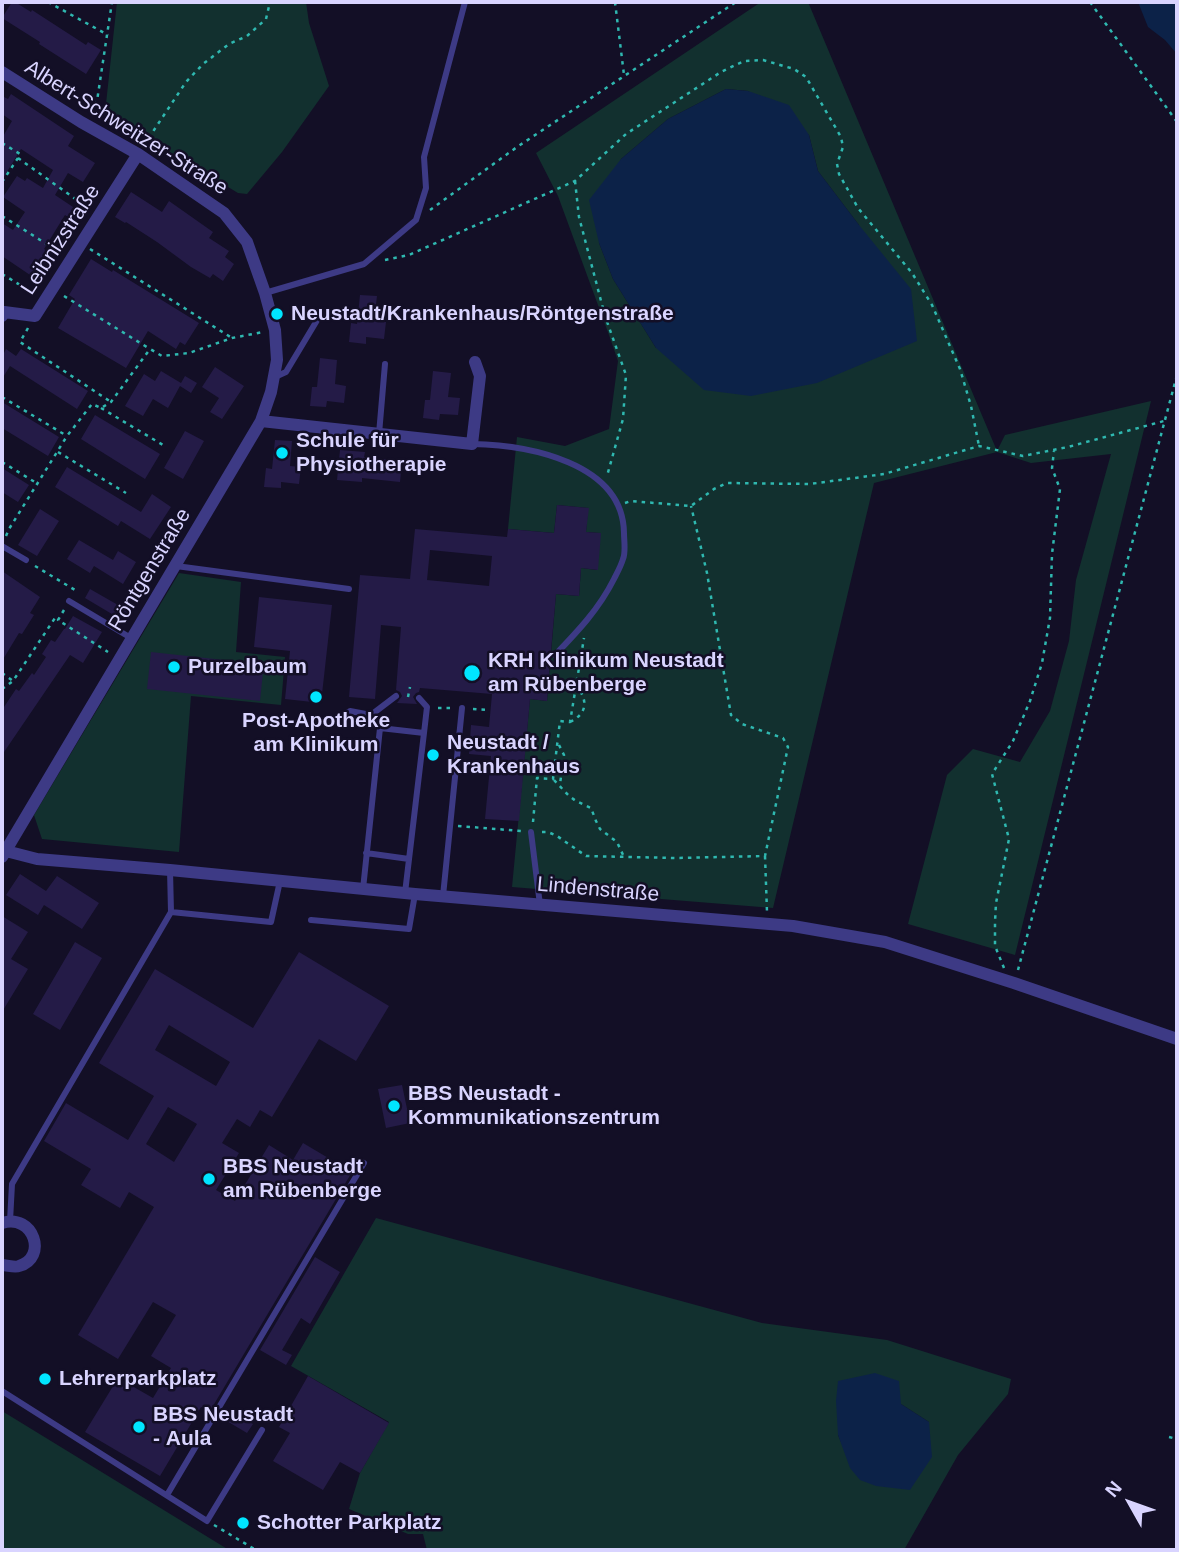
<!DOCTYPE html>
<html>
<head>
<meta charset="utf-8">
<style>
	body { margin:0 }
	#map { position:relative; width:1179px; height:1552px; overflow:hidden; background:#130f26; font-family:Arial,sans-serif }
	canvas { display:block }
	.frame { position:absolute; inset:0; border:4px solid #d9d4ff; pointer-events:none }
	.north { position:absolute; left:1095px; top:1468px; width:70px; height:70px; -webkit-text-stroke:5px #130f26; paint-order:stroke; rotate:310deg; font-size:19px; font-weight:700; line-height:28px; text-align:center; color:#d9d4ff }
	.north::after { content:''; display:block; margin:auto; width:24px; height:32px; background:#d9d4ff; clip-path:polygon(50% 0,100% 100%,50% 72%,0 100%) }
</style>
</head>
<body>
<div id="map">
<canvas width="1179" height="1552"></canvas>
<div class="frame"></div>
<div class="north">N</div>
</div>
<script>
const ctx = document.querySelector('canvas').getContext('2d');
ctx.lineJoin = 'round';
function fillPath(path, color) { ctx.fillStyle = color; ctx.fill(path, 'evenodd'); }
function trace(path, color, width, dash) { ctx.strokeStyle = color; ctx.lineWidth = width; ctx.lineCap = dash ? 'butt' : 'round'; ctx.setLineDash(dash || []); ctx.stroke(path); }
function drawText(font, color, halo, rows, align = 'center') {
  ctx.font = font + ' Arial,sans-serif'; ctx.lineWidth = 5; ctx.setLineDash([]); ctx.textBaseline = 'middle'; ctx.strokeStyle = halo; ctx.fillStyle = color; for (const [text, x, y, turn = 0] of rows) {
    ctx.save(); ctx.translate(x, y); ctx.rotate((+turn || 0) * Math.PI / 180); ctx.textAlign = isNaN(turn) ? turn : align; if (halo) ctx.strokeText(text, 0, 0); ctx.fillText(text, 0, 0); ctx.restore();
  }
}
const green = new Path2D(`
	M117 2H306L309 23 329 86 282 152 247 194 238 193 105 113Z
	M761 2H808L997 451 1005 435 1151 401 1015 955 908 924 947 775 973 749 1020 762 1050 711 1069 641 1076 580 1111 454 1031 463 997 452 874 483 773 908 512 887 530 699 547 701 556 594 579 596 581 568 597 570 600 533 586 532 588 508 557 505 554 533 508 529 517 437 565 446 609 429 618 361 609 335 558 196 536 153ZM726 89 748 91 809 135 818 171 859 225 656 348 613 279 599 243 621 159 668 119Z
	M179 573 241 582 236 652 285 657 281 705 191 696 179 852 42 839 34 815Z
	M376 1218 762 1323 887 1340 1011 1379 1008 1394 958 1455 904 1550H427L423 1534H408L349 1509 360 1473 389 1422 291 1366ZM901 1404 929 1422 845 1451 838 1435Z
	M2 1411 229 1550H2Z`);
const water = new Path2D(`
	M1138 2H1177V54L1165 40 1148 27Z
	M726 89 748 91 789 105 809 135 818 171 859 225 911 289 917 341 817 383 751 396 704 390 656 348 613 279 599 243 589 200 621 159 668 119Z
	M875 1373 899 1381 901 1404 929 1422 932 1457 910 1490 876 1486 860 1480 850 1468 838 1435 836 1401 838 1381Z`);
const building = new Path2D(`
	M12 2H15L31 12 32 10 86 45 88 42 101 50 86 74 39 44 40 42 2 18Z
	M11 94 74 136 68 146 95 163 83 182 68 173 55 195 82 213 76 222 65 215 44 249 49 252 33 277 2 256V223L13 230 25 212 3 197 17 176 25 181 27 178 43 188 53 170 21 149 2 180V138L12 121 2 114V96L8 99Z
	M131 192 162 212 169 201 213 232 209 238 229 251 225 257 234 264 223 281 213 274 210 278 191 267 157 242 126 222 125 223 115 217Z
	M91 259 112 272 113 270 199 323 185 345 180 342 176 349 148 331 126 368 58 328 75 299 69 295Z
	M360 295 377 296 374 321 386 322 384 339 366 337V344L349 342 351 323 357 324Z
	M6 349 16 356 21 349 88 391 77 409 10 366 2 379V353H4Z
	M320 358 337 360 335 384 346 386 344 403 327 401 326 407 310 406 312 387H317Z
	M215 367 244 386 222 419 210 412 219 398 202 387Z
	M161 371 181 383 185 376 197 383 191 393 180 386 168 408 153 399 143 416 125 406 144 374 155 381Z
	M433 371 451 373 448 397 460 398 458 415 440 414 439 420 423 418 425 400H430Z
	M2 402 59 437 48 456 2 428Z
	M95 415 160 454 145 479 81 439Z
	M185 431 204 441 183 479 164 468Z
	M275 440 292 441 290 466 301 467 299 484 281 482V488L264 487 266 468 272 469Z
	M340 450 365 452 364 457 402 461 400 482 362 478V482L337 480Z
	M67 467 141 512 152 494 171 507 150 539 121 521 118 526 55 487Z
	M2 468 29 485 18 502 2 492Z
	M557 505 589 508 586 532 601 533 598 570 581 568 579 596 556 594 551 651 549 654 550 658 547 701 530 699 519 821 485 819 491 756 469 754 471 725 489 727 492 694 420 688 419 692 416 693 413 697 417 704 397 703 402 696 400 692 396 690 401 627 381 625 375 699 349 697 360 575 410 579 415 529 507 537 508 529 554 533ZM430 550 492 556 489 586 427 580Z
	M40 509 59 521 37 556 18 545Z
	M79 540 113 560 118 551 136 562 123 584 94 566 90 573 67 559Z
	M2 571 40 597 30 613 34 615 22 634 19 633 2 661Z
	M90 589 132 613 127 623 85 598Z
	M259 597 332 605 321 703 285 699 290 651 254 647Z
	M73 616 102 632 83 663 70 655 2 755V710L16 689 19 691 32 673 34 675 46 657 42 654 51 640 55 642 64 629H65Z
	M151 652 233 661 232 669 263 672 260 701 147 689Z
	M20 874 46 891 57 876 99 903 82 929 44 905 38 915 6 895Z
	M2 916 28 932 11 959 28 969 2 1012Z
	M75 942 102 958 60 1030 33 1014Z
	M299 952 389 1006 356 1061 319 1039 272 1117 260 1110 250 1127 237 1119 222 1143 239 1153 216 1190 235 1201 269 1145 293 1160 303 1143 352 1172 210 1411 201 1407 160 1476 85 1432 118 1378 153 1398 171 1368 151 1356 176 1315 153 1302 118 1359 78 1335 154 1207 129 1192 120 1208 81 1185 91 1169 44 1141 66 1103 128 1140 154 1096 99 1063 155 969 253 1028ZM169 1025 230 1062 216 1086 155 1050ZM168 1107 197 1124 174 1162 146 1144Z
	M402 1085 410 1123 386 1128 378 1089Z
	M315 1257 340 1272 310 1324 301 1318 282 1350 292 1355 286 1365 260 1350Z
	M308 1376 389 1423 360 1473 340 1462 323 1490 273 1461 290 1433 279 1427Z
	M225 1408 253 1424 247 1433 220 1417Z`);
const path = new Path2D(`
	M48 2 108 35
	M615 2 624 75
	M1090 2 1177 122
	M89 111 97 101 112 2
	M2 143 20 154 18 158 88 208
	M144 145 186 82 203 64 229 44 247 36 266 19 270 2
	M575 181 579 217 605 316 626 375 623 419 607 476
	M2 182 18 158
	M430 210 517 147 736 2
	M2 216 61 253
	M90 249 232 338
	M385 260 409 255 575 181 626 134 721 72 744 61 763 60 794 69 806 77 841 137 843 147 837 164 839 174 858 208 912 273 932 305 960 369 971 406 979 446
	M2 274 35 294
	M64 296 150 349
	M28 328 20 342 111 402
	M2 397 67 436
	M101 408 163 445
	M58 452 126 493
	M2 462 38 484
	M625 503 631 501 691 506 714 489 727 483 810 484 884 474 979 446 1023 456 1068 447 1164 421
	M6 536 9 529 67 436 92 404 101 408 111 402 150 349 162 356 189 353 232 338 263 332
	M35 566 75 590 74 592
	M64 610 58 620 108 652
	M2 673 13 681 55 618 58 620
	M2 689 13 681
	M408 697 410 687
	M438 708H452
	M473 709 490 710
	M570 722C588 713 588 700 576 685
	M559 745 564 755 560 784
	M554 780 569 796 576 801 591 808 596 821 600 829 617 842 624 857
	M533 822 537 778 553 779 560 721 570 722 584 638
	M458 826 521 831
	M542 832H548L557 836 586 856 675 858 765 856 788 747 783 738 742 724 731 715 707 573 691 506
	M765 856 767 912
	M1004 968 995 946V922L996 903 1009 839 992 774 1013 741 1030 701 1042 663 1050 618 1052 554 1060 489 1052 468 1054 451
	M1018 970 1177 375
	M1169 1437 1177 1439
	M214 1525 256 1550`);
const service = new Path2D(`
	M265 293 364 264 416 220 426 188 424 157 465 2
	M275 377 286 372 322 312
	M379 434 385 364
	M472 444C527 445 623 462 624 533 624 541 626 552 623 559 621 566 617 573 614 579 599 609 578 631 555 655
	M2 546 26 560
	M176 566 349 589
	M69 601 131 638
	M419 698 427 707 424 733
	M371 715 396 696
	M333 721 350 711 371 715 380 728
	M531 832 540 905
	M366 853 409 859
	M363 889 380 728 424 733 405 893
	M443 896 462 708
	M171 912 271 922 280 881
	M311 920 409 929 415 894
	M10 1221 12 1184 171 912 170 870
	M2 1391 207 1521 262 1430
	M167 1495 364 1163`);
const minor = new Path2D(`
	M2 72 81 122 138 154 224 213 247 242 265 293 275 330 277 360 271 392 261 421 2 857
	M2 316 4 312 35 316 138 154
	M261 421 472 444 480 376 475 362
	M2 850 37 859 170 870 415 894 793 926 885 942 1014 983 1177 1039
	M2 1223C34 1213 48 1258 19 1266 15 1268 7 1265 2 1265`);
const markers = [
	[277,314,7,"#00e5ff"],
	[282,453,7,"#00e5ff"],
	[174,667,7,"#00e5ff"],
	[472,673,9,"#00e5ff"],
	[316,697,7,"#00e5ff"],
	[433,755,7,"#00e5ff"],
	[394,1106,7,"#00e5ff"],
	[209,1179,7,"#00e5ff"],
	[45,1379,7,"#00e5ff"],
	[139,1427,7,"#00e5ff"],
	[243,1523,7,"#00e5ff"]
];
const streetNames = [
	["Albert-Schweitzer-Straße",126,128,32],
	["Leibnizstraße",61,240,-57],
	["Röntgenstraße",150,570,-59],
	["Lindenstraße",598,890,5]
];
const poiNames = [
	["Neustadt/Krankenhaus/Röntgenstraße",291,314],
	["Schule für",296,441],
	["Physiotherapie",296,465],
	["KRH Klinikum Neustadt",488,661],
	["am Rübenberge",488,685],
	["Purzelbaum",188,667],
	["Post-Apotheke",316,721,"center"],
	["am Klinikum",316,745,"center"],
	["Neustadt /",447,743],
	["Krankenhaus",447,767],
	["BBS Neustadt -",408,1094],
	["Kommunikationszentrum",408,1118],
	["BBS Neustadt",223,1167],
	["am Rübenberge",223,1191],
	["Lehrerparkplatz",59,1379],
	["BBS Neustadt",153,1415],
	["- Aula",153,1439],
	["Schotter Parkplatz",257,1523]
];
fillPath(green, '#12302f');
fillPath(water, '#0c2248');
fillPath(building, '#241b47');
trace(path, '#2fb8b0', 2.5, [3.5, 5]);
trace(service, '#3d3a85', 6);
trace(minor, '#3d3a85', 12);
for (const [x, y, r, color] of markers) { const dot = new Path2D(); dot.arc(x, y, r, 0, 2 * Math.PI); ctx.fillStyle = color; ctx.fill(dot); trace(dot, '#130f26', 2.5); }
drawText('21px', '#d9d4ff', '#130f26', streetNames);
drawText('bold 21px', '#d9d4ff', '#130f26', poiNames, 'left');
</script>
</body>
</html>
